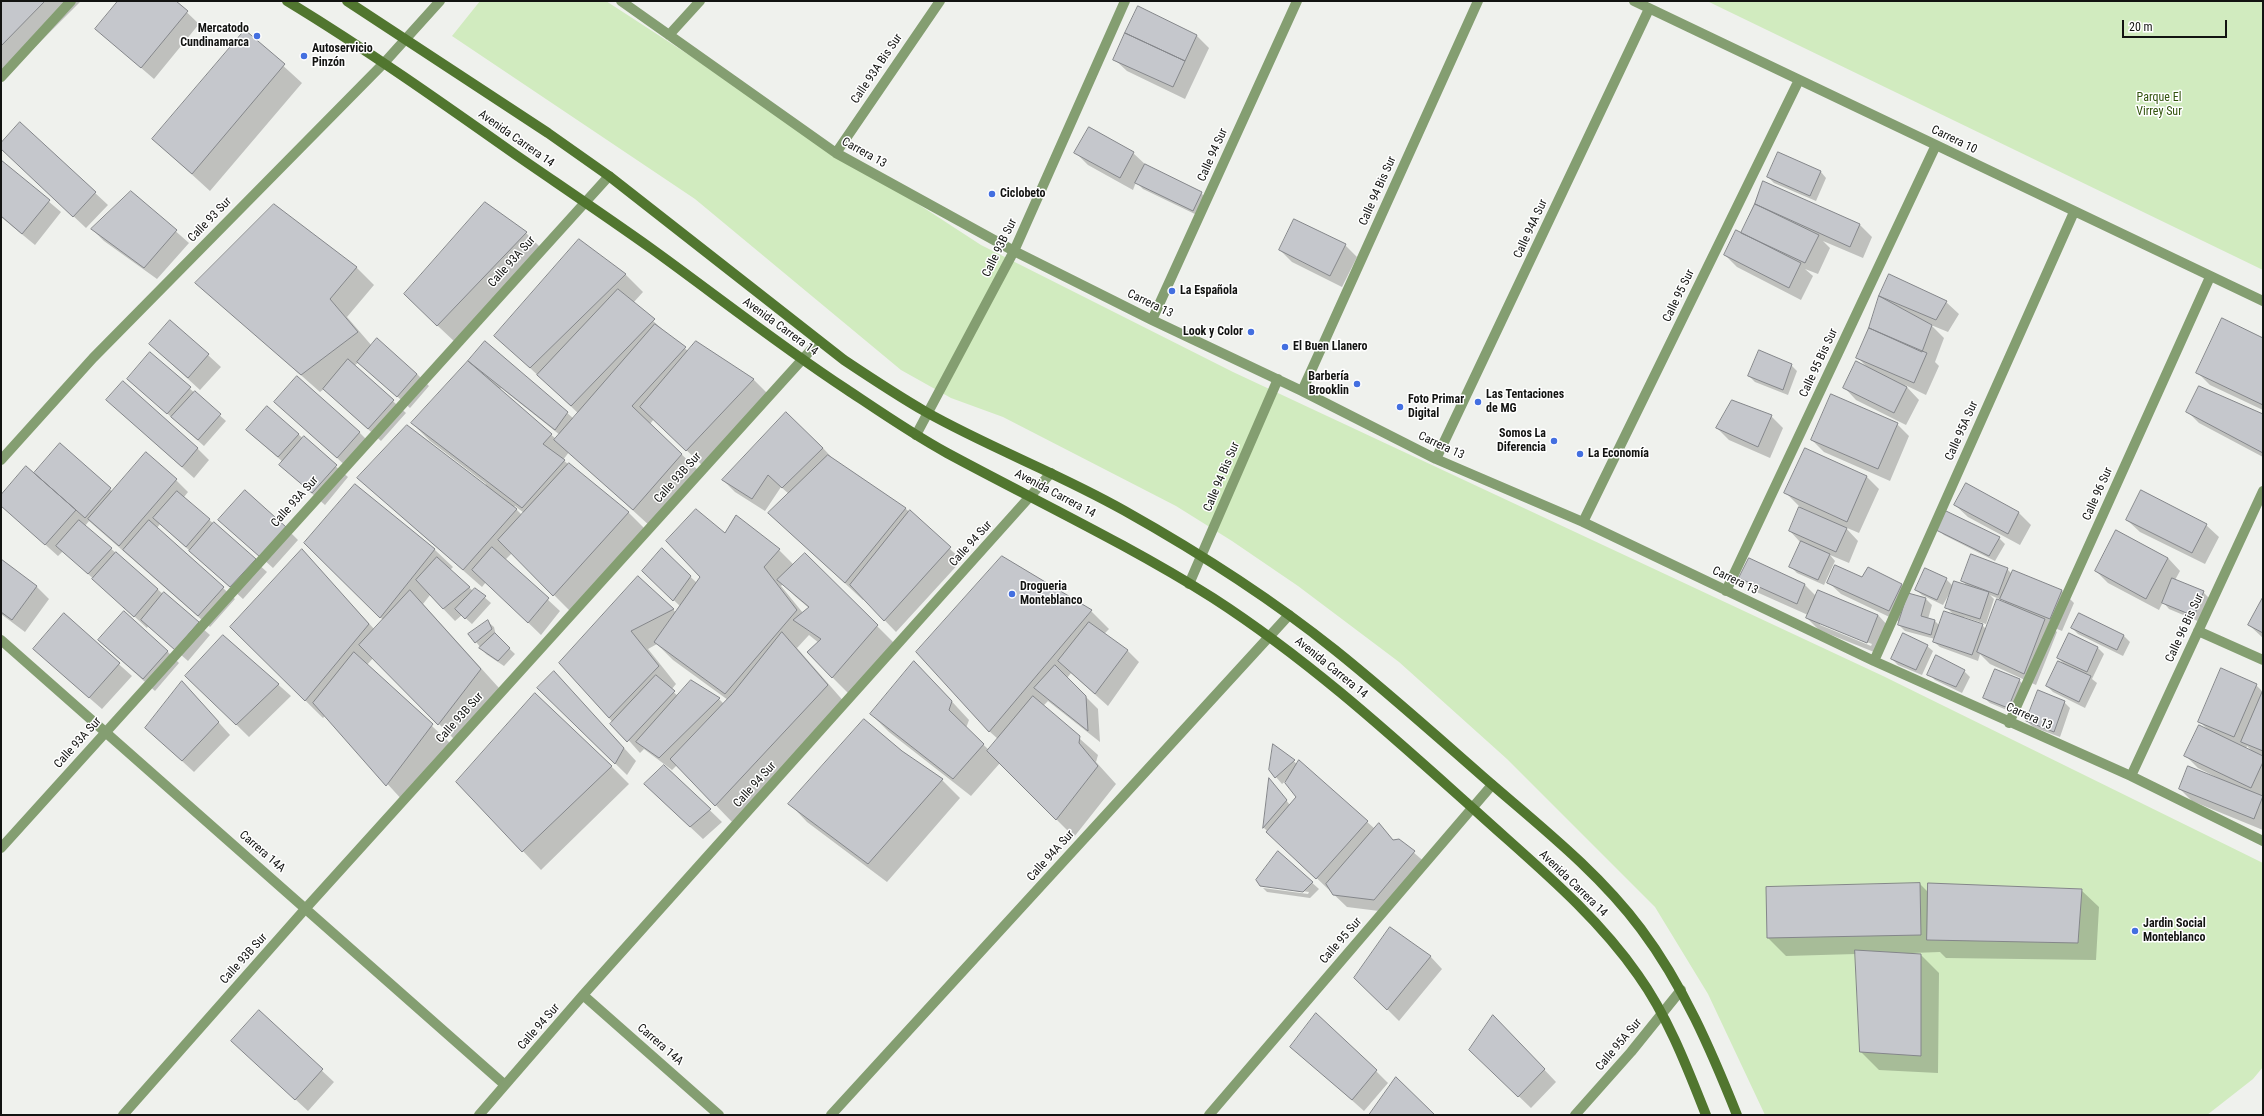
<!DOCTYPE html>
<html>
<head>
<meta charset="utf-8">
<style>
	body { margin:0 }
	#map { position:relative; width:2264px; height:1116px; overflow:hidden; background:#eff1ed; font-family:"Roboto Condensed",sans-serif }
	canvas { display:block }
	.frame { position:absolute; inset:0; border:2px solid #121311; pointer-events:none }
	.scale { position:absolute; left:2122px; top:20px; width:105px; height:18px; box-sizing:border-box; border:2px solid #121311; border-top:0; padding-left:5px; font-size:12px; line-height:14px; white-space:nowrap; color:#121311; -webkit-text-stroke:3px #fff; paint-order:stroke }
</style>
</head>
<body>
<div id="map">
<canvas width="2264" height="1116"></canvas>
<div class="frame"></div>
<div class="scale">20 m</div>
</div>
<script>
const ctx = document.querySelector('canvas').getContext('2d');
ctx.lineJoin = 'round';
function fillPath(path, color) { ctx.fillStyle = color; ctx.fill(path, 'evenodd'); }
function trace(path, color, width, dash) { ctx.strokeStyle = color; ctx.lineWidth = width; ctx.lineCap = dash ? 'butt' : 'round'; ctx.setLineDash(dash || []); ctx.stroke(path); }
function drawText(font, color, halo, rows, align = 'center') {
  ctx.font = font + ' "Roboto Condensed",sans-serif'; ctx.lineWidth = 3; ctx.setLineDash([]); ctx.textBaseline = 'middle'; ctx.strokeStyle = halo; ctx.fillStyle = color; for (const [text, x, y, turn = 0] of rows) {
    ctx.save(); ctx.translate(x, y); ctx.rotate((+turn || 0) * Math.PI / 180); ctx.textAlign = isNaN(turn) ? turn : align; if (halo) ctx.strokeText(text, 0, 0); ctx.fillText(text, 0, 0); ctx.restore();
  }
}
const green = new Path2D(`
	M480 1H606L981 245 1233 372 1883 676 2263 863V1067L2253 1079 2207 1115H1765L1708 994 1655 907 1507 759 1399 662 1298 586 1232 541 1176 506 1003 417 951 398 901 370 695 199 452 36Z
	M1707 1H2263V270Z`);
const shadow = new Path2D(`
	M1 1H81L7 75 1 70Z
	M119 1H175L199 24 154 79 96 29Z
	M1138 8 1197 36 1209 48 1185 99 1127 71 1114 59Z
	M245 31 302 83 210 191 153 139Z
	M20 123 108 205 86 228 1 148V144Z
	M1076 153H1133L1146 165 1201 193 1207 199 1199 216 1143 189 1136 182 1133 190 1088 165Z
	M1 161 61 212 35 245 1 217Z
	M1821 172 1826 178 1816 201 1774 183 1768 177Z
	M1763 182 1860 225 1872 237 1863 258 1823 241 1830 248 1818 274 1805 269 1813 276 1801 300 1737 267 1725 255 1742 235Z
	M131 192 189 243 157 279 104 241 92 229Z
	M485 203 526 233 544 251 456 343 423 312Z
	M579 241 626 275 643 292 633 303 672 338 688 351 753 379 771 397 705 468 654 419 650 424 700 472 651 527 569 452 563 460 628 512 646 530 572 613 512 553 505 560 560 611 541 635 486 582 482 587 358 478 485 486 486 484 430 441 412 423 486 342 574 419 579 414 496 336ZM501 388 560 435 556 439 500 389ZM515 506 524 513 522 515 514 507Z
	M1345 245 1357 257 1342 287 1292 262 1280 250Z
	M356 267 374 285 347 317 372 346 417 374 429 386 410 408 359 362 354 366 406 413 381 441 324 389 320 392 197 283Z
	M1890 275 1946 302 1959 314 1948 332 1931 325 1944 338 1935 362 1939 366 1926 395 1905 385 1919 400 1906 425 1856 400 1844 387 1868 368 1857 357Z
	M171 321 221 367 200 390 150 344Z
	M2263 339V410L2210 385 2198 373Z
	M150 353 226 421 204 446 128 379Z
	M1791 365 1797 371 1788 395 1755 382 1749 376Z
	M276 402 359 432 371 444 349 469Z
	M2187 411 2263 415V457L2199 423Z
	M120 412 197 448 209 460 194 478Z
	M1771 416 1783 428 1770 458 1729 440 1717 428Z
	M1897 424 1909 436 1890 481 1824 452 1812 440Z
	M298 434 348 477 325 505 293 477 283 462 253 436Z
	M60 445 113 492 176 480 188 492 184 497 267 572 243 599 160 524 157 528 235 599 210 627 89 521 85 526 210 635 188 661 148 626 147 628 63 551 58 556 1 505V497L34 475Z
	M823 448 834 460 906 509 962 560 896 632 864 599 863 600 769 513 789 494 781 487 765 511 735 492 723 480Z
	M1805 449 1867 477 1879 489 1859 533 1845 527 1858 541 1849 563 1830 555 1835 561 1824 585 1797 573 1791 567 1801 543 1790 531 1800 507 1786 493Z
	M1966 485 2019 513 2031 525 2020 545 1968 517 1955 505Z
	M355 486 435 550 453 567 450 570 473 591 475 589 491 603 472 624 462 615 455 621 430 595 423 604 499 688 457 742 373 658 367 665 450 743 405 803 325 716 323 718 231 627 302 551 375 630 383 620 305 542Z
	M736 516 779 550 794 565 805 554 895 644 850 695 832 677 819 643 809 635 797 648 846 704 733 823 677 765 672 770 644 749 640 753 560 663 673 609 676 613 681 607 643 571 662 550 697 583ZM783 584 796 597 809 608 803 613 781 586ZM657 644 673 660 728 700 724 704 719 699 678 696 671 690 676 684 648 649Z
	M220 520 286 528 298 540 273 568Z
	M2127 520 2206 525 2219 537 2205 564 2140 532Z
	M1938 530 1999 538 2005 544 1995 561 1944 535Z
	M2168 558 2180 571 2175 580 2203 592 2209 598 2200 622 2169 609 2163 602 2159 610 2108 583 2096 571Z
	M1749 559 1805 585 1816 596 1878 615 1890 628 1879 654 1819 630 1807 618 1808 615 1752 590 1740 577ZM1820 623 1872 644 1871 646 1820 625Z
	M1 560 37 587 49 599 25 632 1 614Z
	M2007 569 2012 574 2013 571 2062 591 2074 603 2062 631 2050 626 2057 632 2036 685 1990 664 1980 654 1978 661 1940 647 1934 642 1935 639 1905 631 1899 625 1900 622 1841 594 1828 582 1863 579 1901 585 1911 595 1926 599 1932 605 1928 619 1935 621 1940 626 1955 616 1946 607 1953 587 1943 605 1922 595 1916 590 1946 579 1953 586 1969 587 1962 581ZM1990 595 2004 601 2008 605 1987 630 1982 625 1964 619V617L1986 624 1994 599Z
	M2263 599V638L2249 625Z
	M1091 611 1109 629 1104 634 1127 650 1139 662 1108 706 1071 673 1067 678 1098 709 1100 742 1048 701 1043 706 1098 755 1096 762 1116 784 1074 837 1000 763 971 796 889 732 871 714 932 680 969 720 966 728 989 750 998 739 989 731Z
	M2079 614 2124 636 2130 642 2123 656 2078 634 2072 628Z
	M64 615 132 676 102 709 47 661Z
	M488 622 494 627 496 636 515 654 504 666 486 654 476 642Z
	M2069 634 2098 648 2104 654 2092 679 2097 683 2085 708 2053 692 2047 686 2064 664 2058 658Z
	M224 636 291 696 249 737 199 688Z
	M1927 646 1933 651 1922 675 1898 665 1892 659Z
	M167 651 179 663 155 691 112 652Z
	M1964 671 1970 677 1962 693 1935 680 1929 674Z
	M2019 680 2025 686 2014 713 1990 703 1984 698Z
	M566 685 636 761 627 775 550 700Z
	M2256 685 2263 692V830L2192 801 2180 789 2216 777 2198 768 2186 756 2208 730 2200 722ZM2247 746 2253 752 2246 749Z
	M194 695 230 735 194 772 159 740Z
	M2064 702 2070 708 2060 737 2033 727 2027 721Z
	M1274 745 1297 764 1299 761 1375 829 1379 825 1394 841 1399 840 1427 864 1387 912 1347 907 1264 828 1270 780 1290 805 1297 797 1289 778 1282 784 1270 770Z
	M902 752 942 780 960 798 887 882 807 822 790 804Z
	M611 766 629 784 541 870 457 782Z
	M664 766 722 822 703 839 657 796Z
	M1278 852 1319 889 1310 898 1267 892 1263 888 1308 894 1309 892 1261 885Z
	M1920 884 1929 893 2081 890 2099 907 2096 960 1946 958 1940 952 1912 953 1921 955 1939 973 1938 1073 1879 1070 1861 1052 1856 954 1786 956 1768 938Z
	M1430 956 1442 969 1399 1021 1356 978Z
	M259 1012 334 1082 308 1111 245 1053Z
	M1505 1028 1556 1082 1531 1108 1483 1062Z
	M1292 1047 1376 1071 1388 1083 1364 1111Z`);
const building = new Path2D(`
	M1 1H45L1 46Z
	M118 1H176L188 11 141 68 95 29Z
	M1138 6 1197 35 1185 61 1125 33Z
	M245 30 285 64 192 174 152 139Z
	M1125 33 1185 61 1173 87 1113 60Z
	M20 122 96 192 73 217 1 149V143Z
	M1089 127 1134 152 1120 178 1074 153Z
	M1778 152 1821 171 1810 196 1767 177Z
	M1 160 50 200 22 234 1 216Z
	M1145 164 1202 192 1193 211 1135 183Z
	M1763 181 1860 224 1850 247 1755 204Z
	M131 191 177 230 144 268 91 229Z
	M485 202 527 232 437 326 404 294Z
	M274 204 357 267 330 299 358 332 301 375 195 283Z
	M1755 204 1819 235 1805 263 1741 233Z
	M1294 219 1346 244 1330 276 1279 250Z
	M1736 230 1801 263 1789 288 1724 255Z
	M579 239 626 274 530 368 494 336Z
	M1889 274 1947 301 1936 320 1879 296Z
	M618 289 655 319 571 406 537 375Z
	M1879 296 1932 325 1922 352 1869 328Z
	M2222 318 2263 338V405L2196 373Z
	M170 320 209 354 188 378 149 344Z
	M655 324 686 347 632 406 682 454 633 510 554 440Z
	M1869 328 1927 353 1914 383 1856 358Z
	M377 338 417 374 397 397 357 362Z
	M485 341 568 412 555 430 468 361Z
	M696 341 754 379 686 451 640 407Z
	M1759 350 1792 364 1783 390 1748 376Z
	M150 352 191 387 167 414 127 379Z
	M348 359 394 400 368 429 323 389Z
	M468 361 552 434 543 444 565 460 522 508 411 423Z
	M1856 361 1907 387 1894 413 1843 388Z
	M297 376 360 432 337 458 274 402Z
	M123 381 198 448 182 467 106 400Z
	M2199 386 2263 414V453L2186 412Z
	M195 391 221 414 198 440 171 417Z
	M1831 394 1898 423 1878 469 1811 440Z
	M1732 400 1772 415 1758 447 1716 428Z
	M267 406 299 434 278 457 246 430Z
	M786 412 823 448 782 488 768 475 752 499 722 480Z
	M407 425 517 509 463 570 357 478Z
	M304 436 337 465 312 493 279 465Z
	M60 443 111 488 85 518 34 473Z
	M1805 448 1867 476 1847 522 1784 493Z
	M146 452 177 479 119 546 88 519Z
	M828 455 906 508 845 583 768 513Z
	M569 463 629 512 553 596 498 540Z
	M26 466 76 510 45 545 1 506V495Z
	M1966 483 2019 512 2008 534 1954 505Z
	M355 484 435 549 380 618 304 543Z
	M245 490 286 527 260 557 218 520Z
	M2141 490 2207 524 2192 553 2126 520Z
	M177 491 210 519 186 547 153 518Z
	M1799 507 1847 528 1836 552 1789 531Z
	M696 509 725 533 736 515 780 549 764 567 797 610 725 694 654 642 700 577 666 541Z
	M910 510 951 547 884 621 850 585Z
	M1946 511 2000 537 1989 556 1936 530Z
	M79 520 112 548 88 574 56 546Z
	M149 520 224 587 198 616 123 550Z
	M214 522 256 559 230 587 189 551Z
	M2116 530 2168 558 2146 599 2095 571Z
	M1801 541 1830 554 1818 580 1789 567Z
	M492 547 549 598 528 623 472 570Z
	M662 548 691 576 673 601 642 571Z
	M302 549 369 624 305 701 230 627Z
	M116 552 158 589 134 617 92 579Z
	M805 553 878 625 832 678 807 652 821 639 793 620 809 607 777 580Z
	M1971 554 2008 568 1998 595 1961 581Z
	M1002 556 1092 610 989 732 916 652Z
	M437 557 470 587 443 609 416 580Z
	M1749 558 1805 584 1797 604 1739 578Z
	M1 559 37 586 12 620 1 612Z
	M1835 565 1862 577 1868 567 1902 584 1889 611 1827 583Z
	M1925 568 1947 578 1937 600 1915 590Z
	M2013 570 2062 590 2050 619 2000 599Z
	M638 576 674 609 631 631 659 666 609 718 559 663Z
	M2172 578 2204 591 2194 616 2162 603Z
	M1954 581 1989 592 1980 619 1945 608Z
	M475 588 486 596 465 619 455 609Z
	M410 590 481 669 438 725 359 645Z
	M1818 590 1878 615 1867 643 1806 618Z
	M164 592 199 622 175 650 141 620Z
	M1908 593 1926 598 1921 616 1935 620 1931 635 1898 625Z
	M2263 597V633L2248 625Z
	M1997 599 2045 619 2024 674 1977 652Z
	M124 611 168 651 143 679 98 640Z
	M1944 611 1983 624 1972 655 1933 642Z
	M64 613 120 663 89 698 33 649Z
	M2079 613 2124 635 2117 650 2071 628Z
	M488 620 492 629 475 643 468 634Z
	M1089 622 1128 650 1095 694 1058 661Z
	M782 632 828 685 715 806 670 759 732 694Z
	M495 633 510 648 498 661 479 648Z
	M1903 633 1928 645 1916 670 1891 659Z
	M2069 633 2098 647 2087 672 2057 658Z
	M223 635 279 684 236 725 185 676Z
	M354 652 433 724 386 786 313 703Z
	M1936 655 1965 670 1956 687 1927 675Z
	M914 661 952 701 949 710 984 744 953 779 870 714Z
	M2058 661 2091 676 2079 702 2046 686Z
	M1055 665 1086 696 1088 731 1034 688Z
	M2221 668 2257 684 2234 737 2198 722Z
	M1995 669 2020 679 2008 708 1983 698Z
	M554 671 624 748 615 764 537 688Z
	M656 675 675 691 627 742 610 724Z
	M691 680 720 698 659 758 636 742Z
	M182 681 219 722 182 761 145 728Z
	M2038 690 2065 701 2054 732 2026 721Z
	M2263 690V751L2241 742Z
	M535 693 612 766 522 852 456 782Z
	M1033 696 1080 736 1079 743 1098 766 1056 820 987 751Z
	M864 719 902 751 943 779 868 864 788 804Z
	M2199 725 2263 756V762L2251 788 2184 756Z
	M1273 744 1295 760 1275 778 1269 770Z
	M1299 760 1368 821 1316 879 1266 832 1296 797 1285 783Z
	M664 765 711 809 690 827 644 784Z
	M2188 766 2263 796 2254 819 2179 789Z
	M1269 778 1287 800 1263 828Z
	M1379 823 1393 840 1399 839 1415 851 1374 900 1333 895 1326 884Z
	M1278 851 1313 882 1303 892 1260 886 1256 880Z
	M1920 883 1921 935 1767 938 1766 887Z
	M1928 883 2082 889 2078 943 1927 940Z
	M1390 927 1431 956 1387 1010 1354 978Z
	M1855 950 1921 954V1056L1860 1052Z
	M259 1010 323 1069 295 1100 231 1041Z
	M1316 1013 1377 1070 1352 1100 1290 1047Z
	M1493 1015 1545 1069 1518 1097 1469 1050Z
	M1396 1077 1435 1115H1369Z`);
const minor = new Path2D(`
	M621 1 836 153 1014 251 1152 320 1302 391 1436 459 1583 522 1874 661 2131 776 2263 841
	M1634 1 2263 301
	M669 35 700 1
	M1 77 71 1
	M836 153 940 1
	M1152 320 1297 1
	M1302 391 1478 1
	M916 435 1014 251 1125 1
	M1436 459 1649 9
	M1 460 93 358 384 63
	M1583 522 1799 80
	M1189 584 1278 379
	M1726 591 1936 145
	M2198 631 2263 660
	M1 640 505 1085
	M1874 661 2074 212
	M2009 723 2210 277
	M2131 776 2263 491
	M1 848 609 176
	M583 995 719 1115
	M123 1115 306 908 819 341
	M479 1115 583 995 1051 473
	M831 1115 1289 615
	M1209 1115 1492 785
	M1575 1115 1631 1052 1681 990`);
const tertiary = new Path2D(`
	M384 63 440 1`);
const secondary = new Path2D(`
	M287 1C366 49 441 102 516 155 561 186 607 217 652 249 717 296 779 345 846 389 879 411 912 434 947 453 1036 501 1127 544 1213 598 1309 660 1392 736 1477 812 1533 863 1594 912 1638 975 1668 1017 1687 1067 1706 1115
	M347 1 548 133 609 176 844 360C871 378 898 396 926 412 990 448 1060 474 1125 511 1198 552 1269 597 1335 650 1385 690 1433 733 1481 775 1536 823 1597 870 1641 929 1683 985 1711 1050 1737 1115`);
const markers = [
	[257,36,4,"#436fe0"],
	[304,56,4,"#436fe0"],
	[992,194,4,"#436fe0"],
	[1172,291,4,"#436fe0"],
	[1251,332,4,"#436fe0"],
	[1285,347,4,"#436fe0"],
	[1357,384,4,"#436fe0"],
	[1478,402,4,"#436fe0"],
	[1400,407,4,"#436fe0"],
	[1554,441,4,"#436fe0"],
	[1580,454,4,"#436fe0"],
	[1012,594,4,"#436fe0"],
	[2135,931,4,"#436fe0"]
];
const poiNames = [
	["Mercatodo",249,29,"right"],
	["Cundinamarca",249,43,"right"],
	["Autoservicio",312,49],
	["Pinzón",312,63],
	["Ciclobeto",1000,194],
	["La Española",1180,291],
	["Look y Color",1243,332,"right"],
	["El Buen Llanero",1293,347],
	["Barbería",1349,377,"right"],
	["Brooklin",1349,391,"right"],
	["Las Tentaciones",1486,395],
	["de MG",1486,409],
	["Foto Primar",1408,400],
	["Digital",1408,414],
	["Somos La",1546,434,"right"],
	["Diferencia",1546,448,"right"],
	["La Economía",1588,454],
	["Drogueria",1020,587],
	["Monteblanco",1020,601],
	["Jardin Social",2143,924],
	["Monteblanco",2143,938]
];
const streetNames = [
	["Calle 93A Bis Sur",877,69,-56],
	["Avenida Carrera 14",516,139,35],
	["Carrera 10",1954,140,26],
	["Carrera 13",864,153,29],
	["Calle 94 Sur",1213,155,-66],
	["Calle 94 Bis Sur",1378,191,-66],
	["Calle 93 Sur",210,220,-46],
	["Calle 94A Sur",1531,229,-65],
	["Calle 93B Sur",1000,248,-64],
	["Calle 93A Sur",512,262,-48],
	["Calle 95 Sur",1679,296,-64],
	["Carrera 13",1150,304,26],
	["Avenida Carrera 14",780,327,36],
	["Calle 95 Bis Sur",1819,363,-65],
	["Calle 95A Sur",1962,431,-66],
	["Carrera 13",1441,446,25],
	["Calle 94 Bis Sur",1222,477,-67],
	["Calle 93B Sur",678,478,-48],
	["Avenida Carrera 14",1055,494,28],
	["Calle 96 Sur",2098,494,-66],
	["Calle 93A Sur",295,502,-48],
	["Calle 94 Sur",971,544,-48],
	["Carrera 13",1735,581,26],
	["Calle 96 Bis Sur",2185,628,-65],
	["Avenida Carrera 14",1331,668,39],
	["Carrera 13",2029,717,24],
	["Calle 93B Sur",460,718,-48],
	["Calle 93A Sur",78,743,-48],
	["Calle 94 Sur",755,785,-48],
	["Carrera 14A",262,852,41],
	["Calle 94A Sur",1051,856,-48],
	["Avenida Carrera 14",1573,884,44],
	["Calle 95 Sur",1341,941,-49],
	["Calle 93B Sur",244,959,-48],
	["Calle 94 Sur",539,1027,-49],
	["Carrera 14A",660,1045,41],
	["Calle 95A Sur",1619,1045,-50]
];
const parkNames = [
	["Parque El",2159,98],
	["Virrey Sur",2159,112]
];
fillPath(green, '#d1ebbf');
fillPath(shadow, '#0003');
fillPath(building, '#c5c7cc');
trace(building, '#84868a', 1);
trace(minor, '#849e71', 10);
trace(tertiary, '#849e71', 10);
trace(secondary, '#51762f', 10);
for (const [x, y, r, color] of markers) { const dot = new Path2D(); dot.arc(x, y, r, 0, 2 * Math.PI); ctx.fillStyle = color; ctx.fill(dot); trace(dot, '#fff', 1.5); }
drawText('bold 12px', '#121311', '#fff', poiNames, 'left');
drawText('12px', '#121311', '#fff', streetNames);
drawText('12px', '#32530d', '#fff', parkNames);
</script>
</body>
</html>
